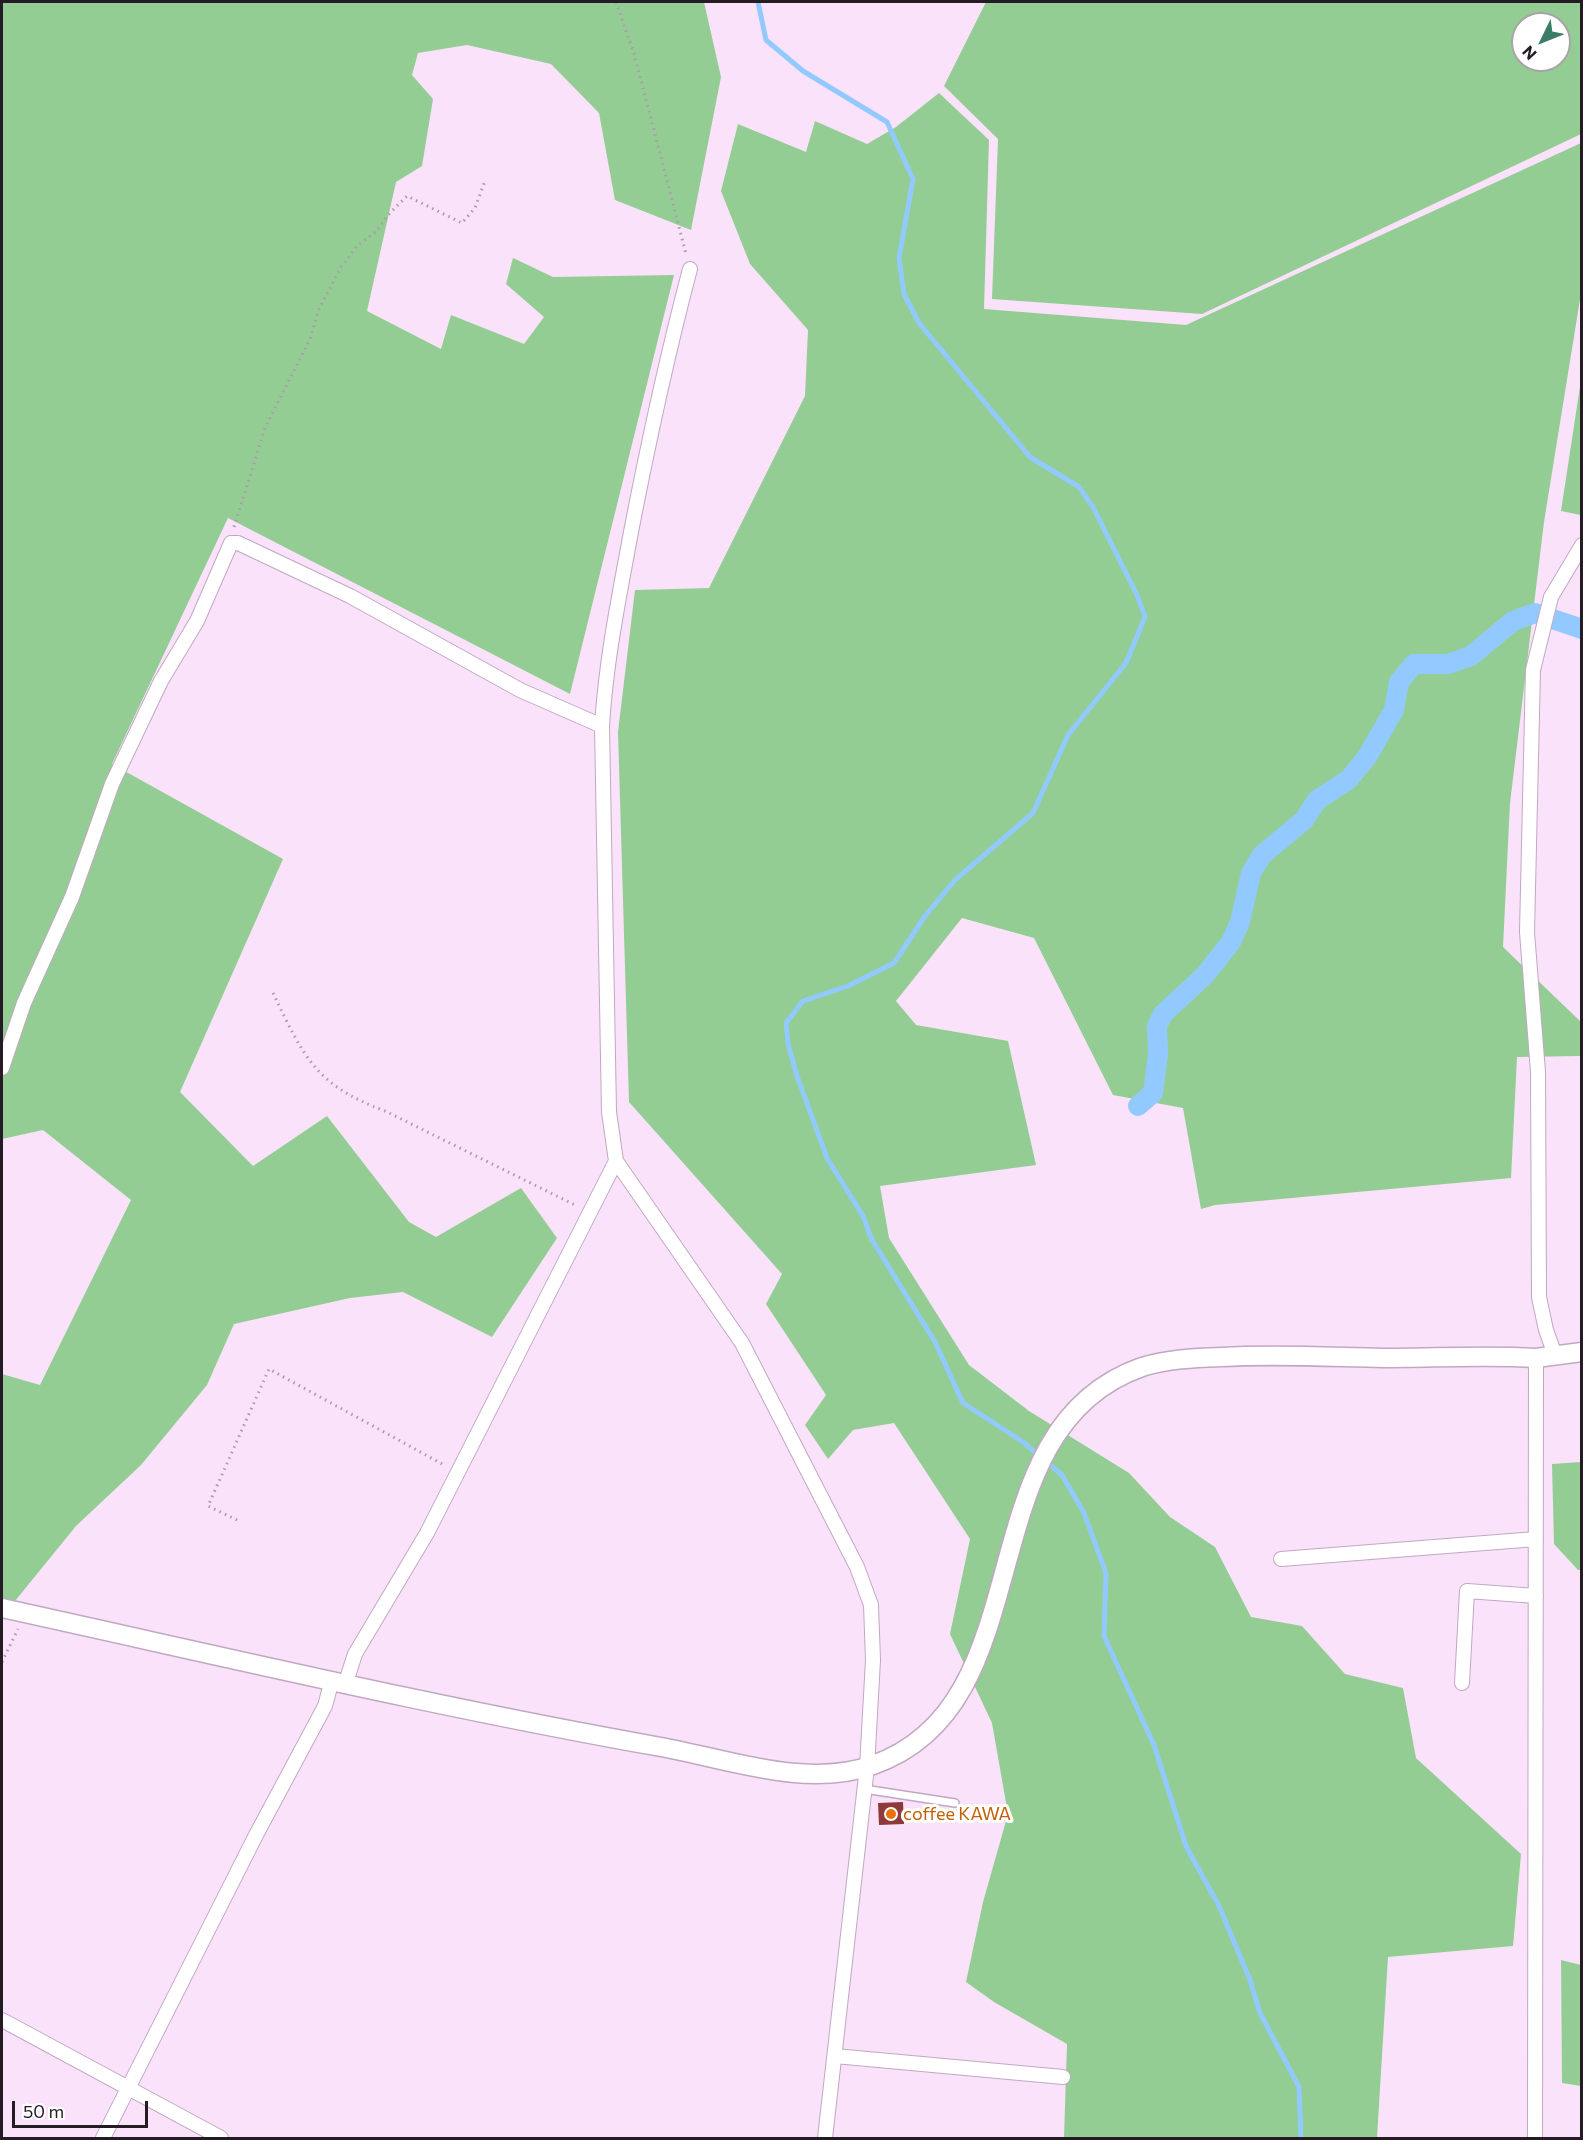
<!DOCTYPE html>
<html>
<head>
<meta charset="utf-8">
<style>
	body { margin:0 }
	#map { position:relative; width:1583px; height:2140px; overflow:hidden; background:#fae2fa; font-family:Commissioner,sans-serif }
	canvas { display:block }
	.frame { position:absolute; inset:0; border:3px solid #241b24; pointer-events:none }
	.north { position:absolute; left:1511px; top:12px; width:60px; height:60px; box-sizing:border-box; background:#fff; border:2px solid #a7a4a7; border-radius:50%; rotate:227deg; font-size:16px; font-weight:700; line-height:24px; text-align:center; color:#241b24 }
	.north::after { content:''; display:block; margin:auto; width:21px; height:27px; background:#3c7c6a; clip-path:polygon(50% 0,100% 100%,50% 72%,0 100%) }
	.scale { position:absolute; left:12px; top:2101px; width:136px; height:27px; box-sizing:border-box; border:3px solid #241b24; border-top:0; padding-left:8px; font-size:18px; line-height:21px; white-space:nowrap; color:#241b24; -webkit-text-stroke:4px #fff; paint-order:stroke }
</style>
</head>
<body>
<div id="map">
<canvas width="1583" height="2140"></canvas>
<div class="frame"></div>
<div class="north">N</div>
<div class="scale">50 m</div>
</div>
<script>
const ctx = document.querySelector('canvas').getContext('2d');
ctx.lineJoin = 'round';
function fillPath(path, color) { ctx.fillStyle = color; ctx.fill(path, 'evenodd'); }
function trace(path, color, width, dash) { ctx.strokeStyle = color; ctx.lineWidth = width; ctx.lineCap = dash ? 'butt' : 'round'; ctx.setLineDash(dash || []); ctx.stroke(path); }
function drawText(font, color, halo, rows, align = 'center') {
  ctx.font = font + ' Commissioner,sans-serif'; ctx.lineWidth = 6; ctx.setLineDash([]); ctx.textBaseline = 'middle'; ctx.strokeStyle = halo; ctx.fillStyle = color; for (const [text, x, y, turn = 0] of rows) {
    ctx.save(); ctx.translate(x, y); ctx.rotate((+turn || 0) * Math.PI / 180); ctx.textAlign = isNaN(turn) ? turn : align; if (halo) ctx.strokeText(text, 0, 0); ctx.fillText(text, 0, 0); ctx.restore();
  }
}
const green = new Path2D(`
	M2 2H704L721 77 691 230 615 200 599 113 551 64 467 45 418 53 412 75 433 99 422 166 396 182 367 311 441 349 451 315 524 344 544 317 506 284 513 258 553 277 674 275 570 694 228 518 112 764 283 859 180 1092 253 1166 327 1116 409 1222 436 1237 521 1188 557 1238 492 1337 403 1292 350 1298 234 1324 207 1385 141 1465 76 1526 2 1617V1374L40 1385 131 1200 43 1130 2 1139Z
	M986 2H1581V134L1202 314 992 299 998 139 944 86ZM1523 24H1559V60H1523Z
	M939 93 989 140 984 309 1186 325 1581 143V293L1544 522 1510 803 1503 947 1581 1022V1056L1517 1057 1511 1178 1215 1205 1201 1209 1183 1108 1113 1095 1034 938 962 918 896 1001 916 1025 1008 1041 1036 1165 880 1186 889 1238 969 1365 1029 1411 1129 1473 1170 1517 1215 1547 1251 1617 1302 1626 1345 1674 1403 1688 1416 1758 1521 1854 1513 1946 1388 1957 1377 2138H1064L1067 2044 994 2002 966 1982 983 1902 1008 1814 992 1723 950 1634 970 1539 894 1423 853 1430 828 1459 805 1425 826 1395 766 1304 782 1274 629 1102 618 732 635 590 709 588 805 396 808 330 750 264 721 191 738 124 806 152 815 121 867 144 896 127Z
	M1581 380V515L1561 511Z
	M1581 1462 1582 1570H1578L1554 1544 1552 1464Z
	M1561 1960 1581 1965V2086L1562 2083Z`);
const stream = new Path2D(`
	M758 2 766 40 803 71 887 122 913 179 899 258 904 294 919 323 1030 457 1079 487 1093 507 1137 595 1145 617 1126 663 1068 735 1033 813 955 880 925 916 894 963 848 986 803 1001 786 1023 788 1044 797 1076 827 1158 863 1216 872 1240 935 1342 963 1403 1023 1442 1062 1475 1084 1513 1106 1573 1104 1636 1154 1745 1186 1846 1219 1906 1250 1980 1260 2013 1299 2087 1301 2138`);
const canal = new Path2D(`
	M1138 1106 1153 1093 1158 1055 1157 1026 1163 1014 1205 975 1231 942 1240 922 1251 873 1262 855 1304 820 1317 800 1348 780 1367 757 1394 710 1399 682 1414 664H1448L1471 656 1513 621 1535 613 1582 629`);
const building = new Path2D(`
	M903 1802 904 1824 879 1825 878 1803Z`);
const path = new Path2D(`
	M616 2 634 53 686 254
	M234 527 265 428 311 337 318 311 341 267 357 246 377 231 387 216 407 196 462 223 475 208 485 181
	M273 993C304 1057 315 1085 385 1111L575 1205
	M237 1520 208 1506 269 1369 446 1466
	M2 1662 18 1629`);
const service = new Path2D(`
	M864 1789 955 1803`);
const minor = new Path2D(`
	M690 269C667 356 648 444 631 532 619 597 606 660 602 726L609 1112 616 1161 742 1343 857 1567 871 1605 873 1660 867 1767 825 2138
	M2 1068 24 1003 72 897 112 784 161 681 197 621 231 543H238L350 596 520 690 602 726
	M1555 1355 1546 1330 1539 1297 1538 1072 1527 932 1533 670 1551 597 1582 545
	M1281 1559 1536 1539
	M346 1682 355 1654 427 1533 616 1161
	M1462 1683 1467 1591 1536 1596
	M2 2020 221 2138
	M835 2056 1063 2077
	M103 2138 256 1835 325 1706 332 1680
	M1535 2138 1536 1358`);
const tertiary = new Path2D(`
	M2 1608C221 1656 440 1708 661 1747 728 1759 806 1789 873 1765 1048 1704 962 1430 1142 1367 1167 1359 1195 1358 1222 1357 1275 1354 1330 1357 1383 1358 1434 1358 1485 1355 1536 1358L1582 1352`);
const markers = [
	[891,1814,6,"#e8710a"]
];
const foodNames = [
	["coffee KAWA",903,1814]
];
fillPath(green, '#93cd94');
trace(stream, '#92caff', 5);
trace(canal, '#92caff', 20);
fillPath(building, '#8f393a');
trace(service, '#c0a9c0', 10);
trace(minor, '#c0a9c0', 16);
trace(tertiary, '#c0a9c0', 21);
trace(path, '#ac9aac', 3, [1.5, 4.5]);
trace(service, '#fff', 7);
trace(minor, '#fff', 14);
trace(tertiary, '#fff', 18);
for (const [x, y, r, color] of markers) { const dot = new Path2D(); dot.arc(x, y, r, 0, 2 * Math.PI); ctx.fillStyle = color; ctx.fill(dot); trace(dot, '#fff', 2); }
drawText('18px', '#c56008', '#fff', foodNames, 'left');
</script>
</body>
</html>
